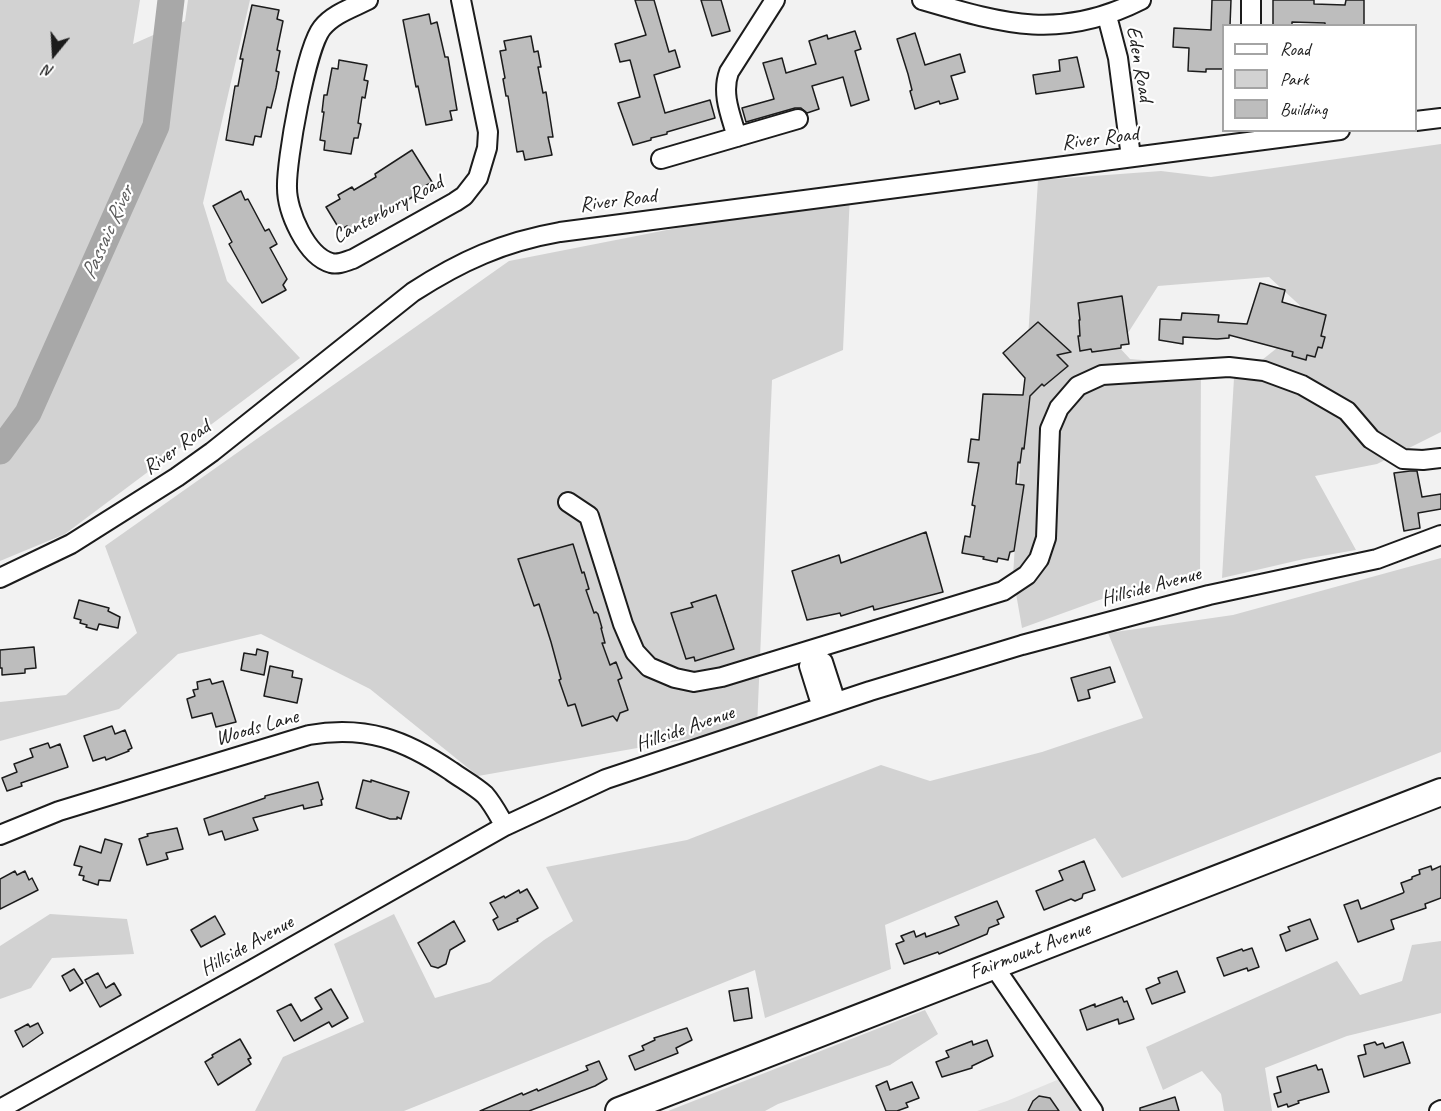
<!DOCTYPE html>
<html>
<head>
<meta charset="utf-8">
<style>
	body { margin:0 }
	#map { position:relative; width:1441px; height:1111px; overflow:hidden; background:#f2f2f2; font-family:Caveat,sans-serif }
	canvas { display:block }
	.legend { position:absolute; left:1222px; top:24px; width:195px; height:108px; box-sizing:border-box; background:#fff; border:2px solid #a4a4a4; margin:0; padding:8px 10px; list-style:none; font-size:18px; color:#1c1c1c }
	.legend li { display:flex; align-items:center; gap:12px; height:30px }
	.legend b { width:30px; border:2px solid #a4a4a4 }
	.north { position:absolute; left:24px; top:24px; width:60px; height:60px; -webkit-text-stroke:4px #fff; paint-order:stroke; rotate:198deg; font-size:16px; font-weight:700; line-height:24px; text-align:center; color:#1c1c1c }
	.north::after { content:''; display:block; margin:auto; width:21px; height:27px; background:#1c1c1c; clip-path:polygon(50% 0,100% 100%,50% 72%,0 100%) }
</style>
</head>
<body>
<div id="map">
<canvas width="1441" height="1111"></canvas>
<ul class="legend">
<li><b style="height:8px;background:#fff"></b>Road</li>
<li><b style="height:16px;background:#d2d2d2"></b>Park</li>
<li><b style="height:16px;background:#bdbdbd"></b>Building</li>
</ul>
<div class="north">N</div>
</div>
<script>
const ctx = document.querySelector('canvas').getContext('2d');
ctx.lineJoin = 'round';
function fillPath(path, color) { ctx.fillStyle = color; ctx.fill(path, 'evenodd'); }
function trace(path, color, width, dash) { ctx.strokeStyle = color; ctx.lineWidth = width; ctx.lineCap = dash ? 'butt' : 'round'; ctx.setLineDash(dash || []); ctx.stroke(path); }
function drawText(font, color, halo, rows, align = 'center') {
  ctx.font = font + ' Caveat,sans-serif'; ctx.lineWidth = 4.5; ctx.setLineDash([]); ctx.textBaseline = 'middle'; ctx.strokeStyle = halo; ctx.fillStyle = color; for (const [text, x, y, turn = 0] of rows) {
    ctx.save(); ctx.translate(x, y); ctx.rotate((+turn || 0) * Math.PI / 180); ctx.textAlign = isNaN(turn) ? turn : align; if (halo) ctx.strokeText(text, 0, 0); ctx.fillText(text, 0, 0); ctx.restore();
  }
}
const built = new Path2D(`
	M1069 1075 1093 1111H977L1007 1101Z`);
const green = new Path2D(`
	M0 0H140L133 44 185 21 188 0H250L203 203 227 281 300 358 65 534 0 561Z
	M1441 144V432L1377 464 1315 476 1356 550 1304 559 1222 578 1234 378 1247 372 1277 348 1308 338 1306 311 1269 277 1158 286 1119 347 1130 359 1201 365 1200 581 1102 599 1022 628 1013 576 1038 180 1161 171 1211 177Z
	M850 194 843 350 772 380 757 727 478 776 370 689 261 634 178 654 119 709 0 741V702L66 695 137 633 105 546 509 261Z
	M1441 558V752L1122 878 1095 838 885 925 891 969 765 1018 755 970 404 1111H255L283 1057 364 1022 334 944 394 914 435 998 490 982 544 940 573 921 546 867 687 840 881 765 930 781 1042 752 1143 718 1108 633 1233 615Z
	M50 914 127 919 134 954 52 958 31 988 0 999V946Z
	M1441 941V1013L1347 1036 1265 1068 1272 1111H1224L1221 1094 1202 1071 1163 1090 1146 1047 1337 961 1360 995 1402 981 1412 945Z
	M925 1010 938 1034 890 1065 778 1104 765 1111H668Z`);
const river = new Path2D(`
	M0 451 28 413 156 126 171 0`);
const building = new Path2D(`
	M635 0H654L669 52 675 50 680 67 654 75 665 113 710 100 715 118 667 132V134L651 138V140L633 145 618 103 640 97 630 60 620 62 615 44 646 35Z
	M701 0H721L730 31 712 36Z
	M1212 0H1231L1230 26H1224V69H1206V72L1188 71 1189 48 1173 47 1174 28 1211 30Z
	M1273 0H1314V4L1345 5 1346 0H1364V26H1325V23L1292 22V26H1273Z
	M252 5 279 10 277 19 283 21 277 50 280 51 276 71 279 72 276 88 271 108 267 107 261 137 255 136 253 145 226 140 235 86H238L243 59H240Z
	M429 14 431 24 437 22 445 57H448L457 110 450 111 452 120 426 125 418 86 416 87 403 20Z
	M855 31 861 49 855 51 869 100 851 106 843 77 812 86 819 109 807 113 801 108H795L746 122 742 108 774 99 763 63 782 58 786 73 816 64 809 41 827 35 828 39Z
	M915 33 925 65 960 54 965 72 951 76 958 99 940 104 939 101 915 109 910 91 912 90 908 74 897 39Z
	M531 36 534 52 538 51 541 67H538L543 93 546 92 553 137H548L552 155 525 160 523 151 517 152 508 96H506L503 79 505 78 500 51 506 50 504 41Z
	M1077 57 1084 87 1036 94 1033 75 1060 71 1059 60Z
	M339 60 367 65 364 80 368 81 365 98 362 97 358 123 361 124 358 138H354L351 154 324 150 325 141 320 140 324 112H322L324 95H327L332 68 338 69Z
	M412 150 432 182 413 193 414 196 376 220 375 218 351 232 347 226 340 230 326 207 340 199 338 195 352 187 354 190 376 177 375 174Z
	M241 191 245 200 248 199 265 231 269 229 277 244 270 248 287 279 283 285 286 290 262 303 229 244 232 242 213 206Z
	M1260 283 1285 290 1282 302 1326 315 1321 336 1325 337 1322 348 1318 347 1315 357 1307 355 1306 360 1292 356 1293 352 1229 335V338L1217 339 1183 337V344L1159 340 1160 319 1181 320 1182 313 1219 315 1218 322 1247 324Z
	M1122 296 1129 344 1121 345V348L1092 352 1091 349 1080 351 1078 336H1080L1079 320H1080L1078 303Z
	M1038 322 1071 352 1057 355 1068 366 1044 386 1042 384 1030 396 1024 449 1022 448 1020 463 1018 462 1016 484 1024 485 1014 551 1010 552 1008 560 998 558 997 562 983 559 984 557 962 553 965 536 970 537 975 506 972 505 979 463 968 462 971 439 979 440 983 394 1023 395 1025 378 1003 353Z
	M1410 471H1417L1422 497 1441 494V509L1418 513 1420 528 1404 531 1394 473Z
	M926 532 943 592 874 610 873 606 841 616 840 613 807 620 792 571 839 555 841 563Z
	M573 544 582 573 584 572 589 589 586 590 594 613 596 612 598 614 602 628H601L605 643H602L610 665 616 662 622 678 618 680 628 710 620 713 617 721 613 716 582 726 575 704 568 706 559 680 561 679 551 642 539 604 534 606 518 559Z
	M716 595 734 649 695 661 694 657 686 659 671 613 693 607 691 603Z
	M79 600 109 608 108 611 120 617 118 628 99 624 97 630 86 627 87 625 80 623 81 620 74 618Z
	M34 647 36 668 25 669V673L2 675V668H0V650Z
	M257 649 268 652 264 675 241 670 244 653 256 655Z
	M270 666 293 671 292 677 302 679 297 703 264 696Z
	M1110 667 1115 682 1088 690 1090 698 1078 701 1071 678Z
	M210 679 212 684 223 681 236 722 216 727 212 713 192 718 187 699 195 696 193 690 198 689 197 682Z
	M112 726 115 734 125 730 132 748 128 750 129 751 106 760 105 757 93 761 84 736Z
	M48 743 50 748 60 744 68 767 21 783 22 786 7 791 2 778 17 772 14 764 33 757 30 749Z
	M363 780 371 782V780L409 792 401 819 397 817V819H390L356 808Z
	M318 782 323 799 321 800 322 805 304 809 303 805 253 818 258 830 225 840 222 831 209 835 204 819 265 798V796Z
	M177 828 183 849 166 853 168 859 147 865 139 839 148 836 147 834Z
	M105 839 122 844 110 881 99 880 98 885 83 880 84 876 79 875 82 867 74 865 80 846 101 853Z
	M1084 861 1095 890 1083 894 1082 898 1075 901 1071 899 1044 910 1036 891 1063 880 1059 871Z
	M1431 866 1432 870 1441 866V898L1425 904 1426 908 1391 920 1394 929 1358 942 1344 905 1358 900 1361 909 1403 893 1404 892 1401 883 1412 879V877L1420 874 1419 870Z
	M15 871 17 875 25 871 29 880 32 878 38 890 0 909V879Z
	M527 889 538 908 517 919 518 921 498 930 493 920 498 917 490 903 504 896 505 898 519 890 520 893Z
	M997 901 1004 917 997 920 999 924 989 928 987 934 939 954 938 952 904 964 896 944 904 941 901 936 914 931 916 937 925 933 926 937 959 925 955 917Z
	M215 916 225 934 201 947 191 930Z
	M1310 919 1318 939 1286 951 1280 935 1290 931 1288 927Z
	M454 921 465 941 450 950 446 964 438 968 431 966 418 943Z
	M1252 948 1259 967 1248 971 1247 968 1224 976 1217 958 1242 949 1243 951Z
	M74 969 83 983 70 991 62 976Z
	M1177 971 1185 992 1152 1004 1146 989 1160 983 1158 978Z
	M98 973 106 988 114 983 121 995 100 1007 85 980Z
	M748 988 752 1018 734 1021 729 991Z
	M331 989 348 1018 332 1027 329 1022 294 1041 277 1011 291 1004 301 1021 322 1009 315 998Z
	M1122 997 1124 1002 1127 1001 1134 1019 1119 1024 1118 1019 1087 1030 1080 1010 1095 1004V1007Z
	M38 1023 43 1033 23 1047 15 1031 28 1024 30 1027Z
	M687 1028 692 1040 676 1048 678 1053 635 1070 629 1056 644 1050 642 1046 655 1040 654 1038Z
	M240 1039 251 1058 248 1059 251 1064 218 1085 205 1062 213 1057 212 1055Z
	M987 1040 993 1056 972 1066V1068L942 1077 936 1062 949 1057 946 1051 972 1041 973 1045Z
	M1375 1042 1377 1045 1383 1043 1385 1048 1403 1042 1410 1063 1364 1077 1358 1056 1366 1054 1364 1045Z
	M599 1061 607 1079 595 1086 529 1111H480L522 1093 523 1095 537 1089 538 1091 588 1070 586 1066Z
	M1316 1065 1318 1070 1322 1069 1329 1092 1298 1101 1299 1103 1288 1107 1287 1104 1278 1107 1274 1094 1281 1092 1277 1077Z
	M887 1081 890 1090 912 1082 919 1098 906 1103 908 1107 897 1111H886L876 1086Z
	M1039 1096 1050 1098 1059 1111H1028L1033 1101Z
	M1175 1097 1179 1111H1140V1108Z`);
const street = new Path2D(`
	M368 0C352 8 333 14 322 28 306 48 286 161 287 188 287 211 306 256 331 263 339 265 346 261 353 259L455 202 464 196 478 178 487 148 488 132 461 0
	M922 0C1004 24 1060 41 1141 0
	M1251 0V26
	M1107 16 1118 58 1131 157
	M1416 121 1441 118
	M737 137C731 116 721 94 729 72L775 0
	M661 159 798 119
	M568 502 589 516 623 624 635 652 649 667 675 678 694 682 722 677 1003 591 1027 575 1039 559 1046 538 1050 429 1059 408 1078 386 1102 375 1229 367 1264 371 1302 385 1347 411 1371 439 1403 459 1423 460 1441 458
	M0 578 71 544 177 477 212 452 413 292C461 261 503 242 560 232L1340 130
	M811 650 813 658 809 666 819 698 827 700
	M813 658 823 662 833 693 827 700
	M0 835 59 811 309 735C366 725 405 740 451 771 462 779 475 786 485 795 493 804 499 816 505 826
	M993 965 1093 1111
	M0 1109 253 969 505 826 606 779 870 691 1022 645 1209 595 1377 559 1441 535
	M1439 1111 1441 1110`);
const secondary = new Path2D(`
	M619 1111 1441 792`);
const streetNames = [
	["Eden Road",1139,64,80],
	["River Road",1100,139,-7],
	["River Road",618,201,-7],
	["Canterbury Road",388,210,-28],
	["River Road",177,448,-36],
	["Hillside Avenue",1151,587,-15],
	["Woods Lane",257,728,-16],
	["Hillside Avenue",685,729,-19],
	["Hillside Avenue",247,946,-29],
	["Fairmount Avenue",1030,951,-21]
];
const waterNames = [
	["Passaic River",108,233,-66]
];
fillPath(built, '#e2e2e2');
fillPath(green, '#d2d2d2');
trace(river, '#a8a8a8', 27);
fillPath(building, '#bdbdbd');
trace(building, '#1c1c1c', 1.5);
trace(street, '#1c1c1c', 22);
trace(secondary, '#1c1c1c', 30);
trace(street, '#fff', 18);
trace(secondary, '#fff', 26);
drawText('21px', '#1c1c1c', '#fff', streetNames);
drawText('italic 22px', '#5b5b5b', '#fff', waterNames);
</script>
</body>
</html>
